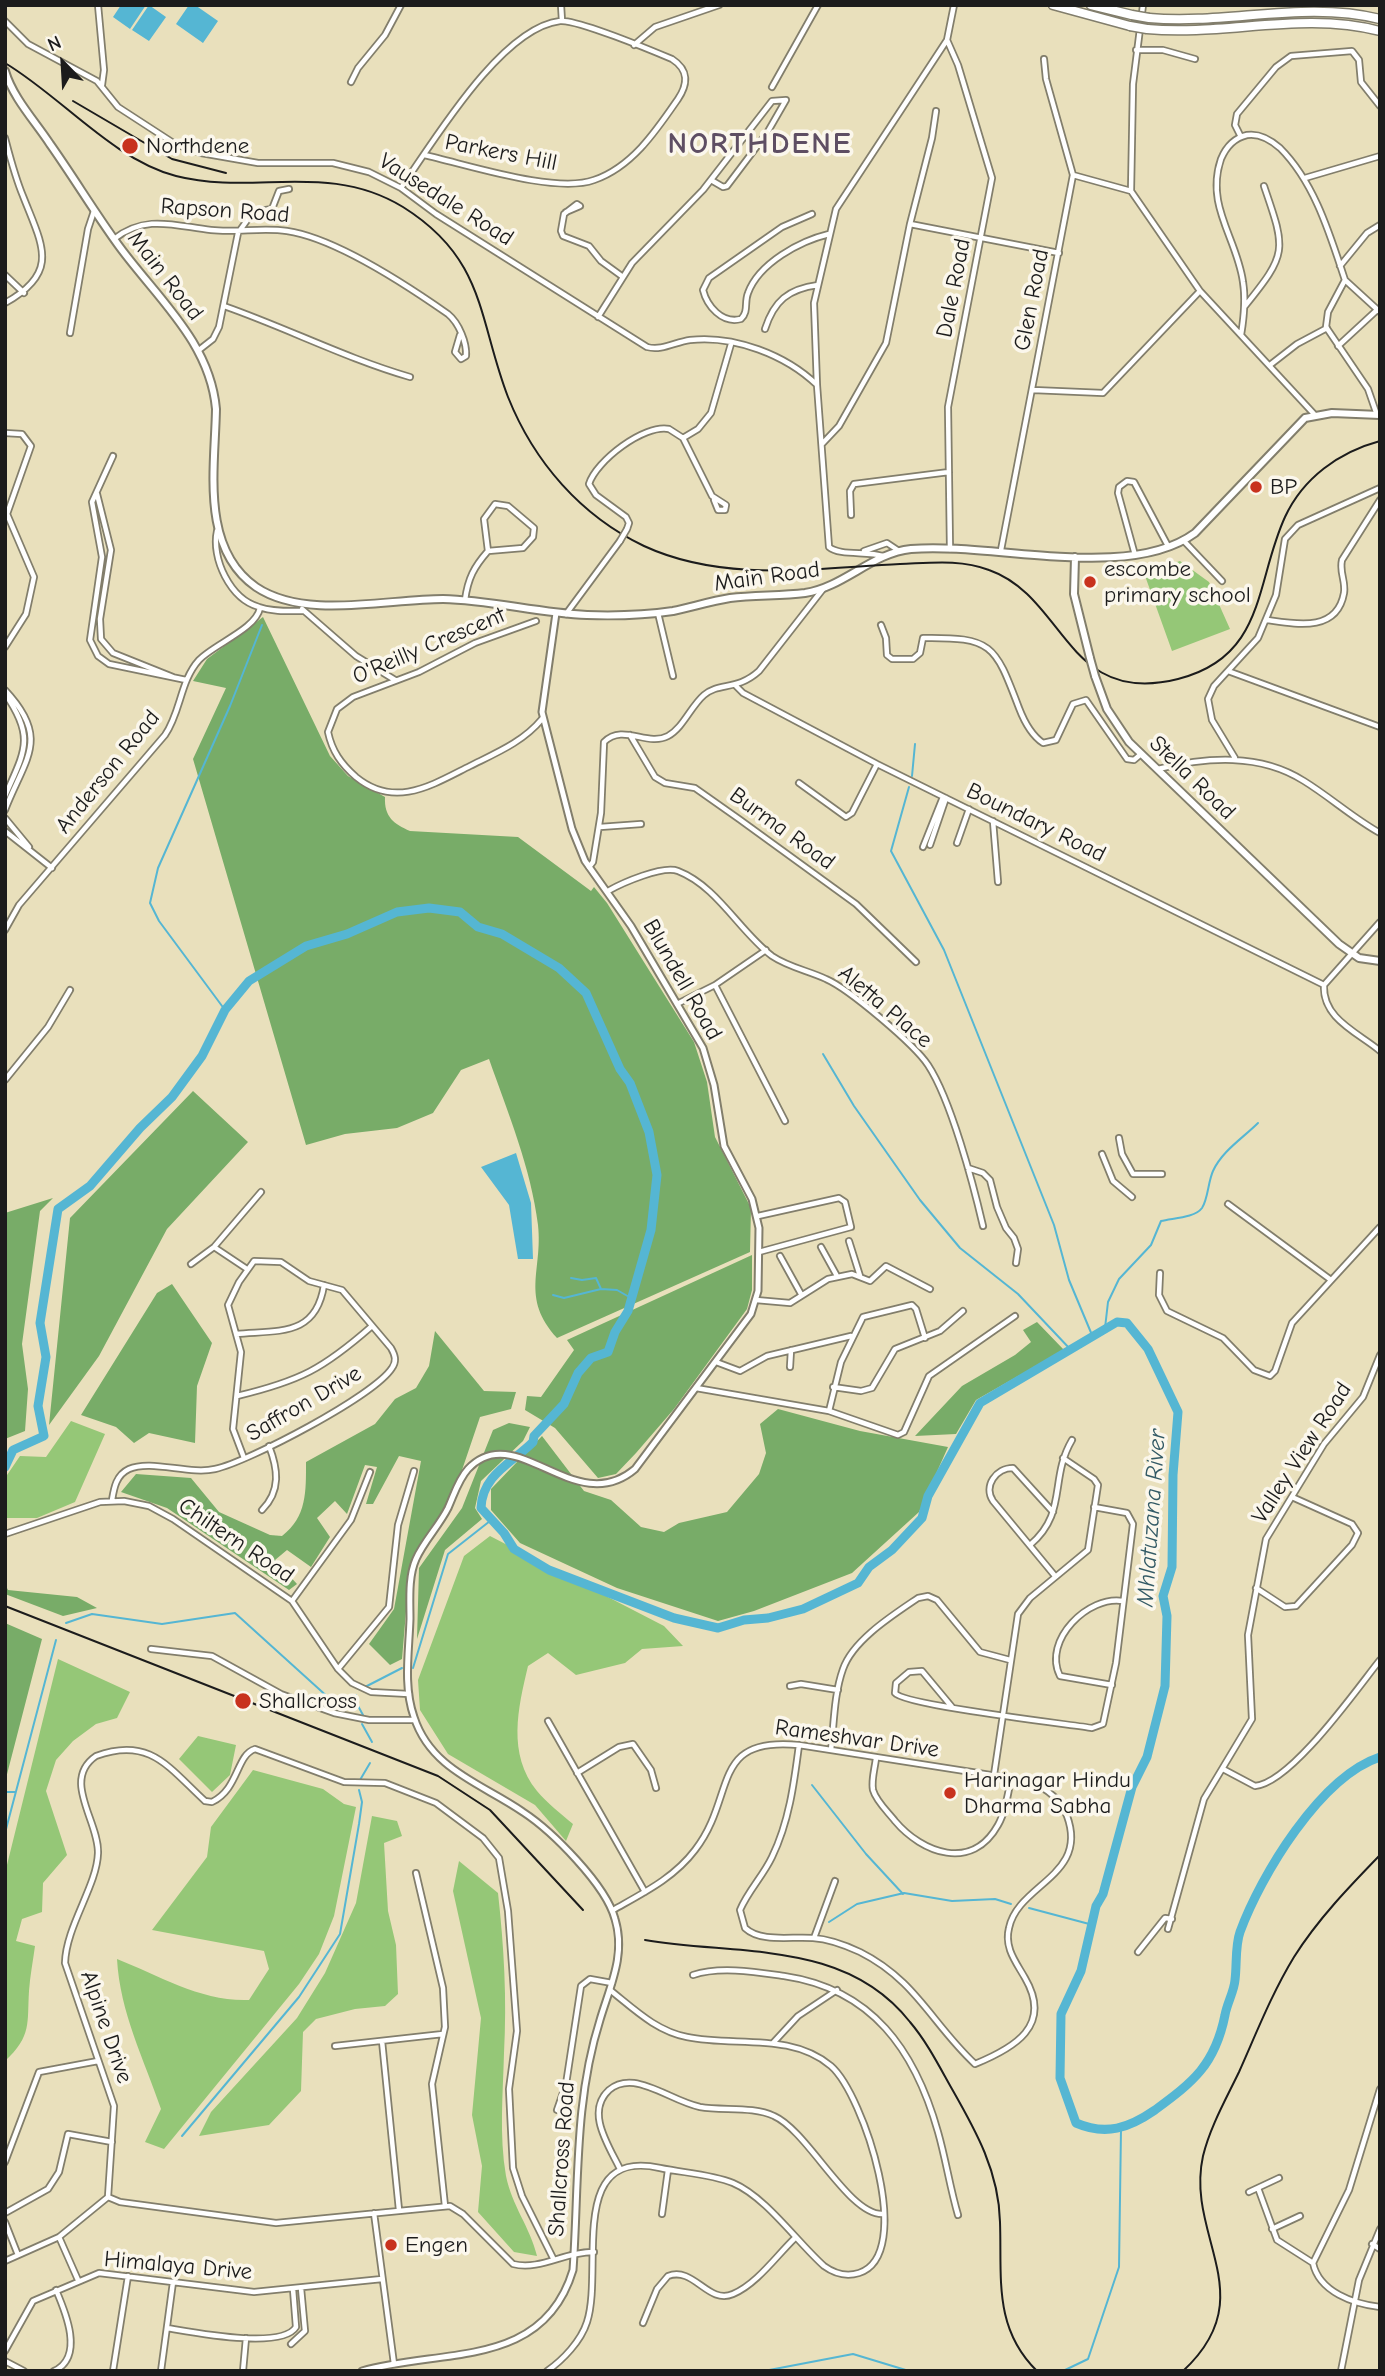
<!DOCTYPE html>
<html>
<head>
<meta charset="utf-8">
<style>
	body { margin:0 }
	#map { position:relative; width:1385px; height:2376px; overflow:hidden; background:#e9e0bc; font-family:"Comic Neue",sans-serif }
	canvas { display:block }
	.frame { position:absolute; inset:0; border:7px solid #1c1c1c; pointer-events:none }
	.north { position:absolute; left:28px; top:28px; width:70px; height:70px; -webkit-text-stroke:5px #fbf7ec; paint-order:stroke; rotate:336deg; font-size:19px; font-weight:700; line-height:28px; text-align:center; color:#1c1c1c }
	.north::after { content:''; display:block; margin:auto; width:24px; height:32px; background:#1c1c1c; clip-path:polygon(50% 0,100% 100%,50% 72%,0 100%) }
</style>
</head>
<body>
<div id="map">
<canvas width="1385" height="2376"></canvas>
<div class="frame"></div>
<div class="north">N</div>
</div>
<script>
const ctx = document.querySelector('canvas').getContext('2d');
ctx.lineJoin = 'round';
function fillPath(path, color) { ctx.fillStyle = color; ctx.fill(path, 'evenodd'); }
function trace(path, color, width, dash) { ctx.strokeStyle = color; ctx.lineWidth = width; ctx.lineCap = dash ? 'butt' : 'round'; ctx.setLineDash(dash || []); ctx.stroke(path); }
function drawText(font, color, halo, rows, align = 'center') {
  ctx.font = font + ' "Comic Neue",sans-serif'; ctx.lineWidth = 7; ctx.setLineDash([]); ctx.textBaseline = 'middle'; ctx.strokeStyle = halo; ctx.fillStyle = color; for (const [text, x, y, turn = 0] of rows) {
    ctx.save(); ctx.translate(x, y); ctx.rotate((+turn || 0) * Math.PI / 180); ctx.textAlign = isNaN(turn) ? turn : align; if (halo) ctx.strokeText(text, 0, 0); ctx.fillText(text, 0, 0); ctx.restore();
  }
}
const green = new Path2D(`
	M1180 561 1209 582 1230 629 1172 651 1144 573Z
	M71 1421 105 1434 75 1502 37 1518H5V1478L20 1456 46 1457Z
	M490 1536 664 1626 683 1646 642 1649 625 1663 576 1675 548 1653 528 1666C518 1708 507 1754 537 1791 547 1803 561 1814 573 1824L566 1841 535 1805 448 1754 420 1710 418 1680 464 1556Z
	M58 1659 130 1692 117 1718 96 1724 73 1741 56 1760 46 1791 67 1855 43 1883 42 1912 22 1919 16 1941 35 1946C33 1961 30 1976 29 1991 27 2023 32 2036 5 2061V1873Z
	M198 1736 236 1745 230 1775 212 1792 179 1759Z
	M253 1770 323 1789 344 1804 356 1807 334 1916 319 1954 299 1984 164 2149 145 2142 161 2109C144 2059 120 2013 117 1959 160 1976 202 2002 249 2000L269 1969 264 1951 152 1930 207 1857 211 1827Z
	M372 1816 397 1821 402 1836 384 1843 388 1911 396 1945 398 1994 385 2006 355 2009 316 2019 303 2032 301 2091 269 2125 199 2136 211 2112 297 2018 325 1973 356 1903Z
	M459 1861 498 1893C504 1947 507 1999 504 2053 503 2094 499 2135 506 2176 512 2206 530 2227 537 2256L514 2252 478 2212 482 2166 472 2115 481 2018 453 1891Z`);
const forest = new Path2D(`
	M263 617 330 756 348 776 385 797C384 817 394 824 410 831L518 837 591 891 594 887 607 903 694 1042 707 1082 715 1137 751 1208 750 1252 557 1338C520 1297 543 1271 538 1225 531 1168 508 1113 489 1059L461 1070 433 1113 397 1128 345 1134 306 1145 193 759 226 688 193 681 207 659Z
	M193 1091 248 1142 167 1229 99 1356 49 1425 70 1218Z
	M53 1198 40 1211 22 1344 28 1389 25 1431 5 1439V1213Z
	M752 1255V1290L747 1309 674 1409 636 1453 616 1474 598 1478 555 1428 525 1410 527 1396 541 1397 574 1350 567 1340Z
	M172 1284 212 1343 197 1386 195 1443 149 1433 134 1443 116 1427 81 1415 157 1293Z
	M1037 1322 1064 1350 976 1400 956 1434 915 1436 962 1386 1015 1355 1031 1342 1023 1330Z
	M435 1331 484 1391 516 1392 511 1409 480 1417 461 1473 437 1524 410 1564 402 1659 390 1665 369 1644 394 1609 421 1461 399 1456 373 1504H366L377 1467 365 1465 347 1514 335 1501 317 1518 330 1537 311 1567 287 1550 275 1560 297 1584 289 1590 167 1508 121 1492 136 1474 191 1478 219 1512 270 1535 282 1536C307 1517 306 1491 306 1462L375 1424 395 1399 416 1388 429 1366Z
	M778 1409 860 1431 948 1447 919 1512 852 1573 754 1611 718 1621 617 1588 520 1543 491 1510V1489L542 1436 584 1491 611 1500 641 1527 664 1532 679 1523 727 1512 759 1474 766 1453 760 1424Z
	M509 1423 530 1427 523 1441 481 1481 475 1508 482 1519 445 1550 417 1639 419 1568 462 1508 493 1430Z
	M5 1584 8 1590 77 1597 97 1608 63 1616 5 1594Z
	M5 1623 42 1639 5 1782Z`);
const water = new Path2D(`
	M121 5H146L130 29 113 17Z
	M149 5 166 17 149 41 132 30Z
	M189 5H195L218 21 203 43 176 24Z
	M516 1153 531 1203 533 1259H518L509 1205 481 1167Z`);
const stream = new Path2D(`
	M912 776 915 744
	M909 787 891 851 944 950 1054 1225 1069 1280 1092 1335
	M225 1010 159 921 150 903 158 868 230 706 262 625
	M823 1054 854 1106 920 1200 960 1248 1018 1294 1071 1350
	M571 1278 582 1280 596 1278 601 1289 617 1290 631 1298
	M553 1295 564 1298 601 1289
	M1105 1328 1108 1302 1119 1279 1151 1245 1161 1221C1172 1218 1195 1218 1202 1208 1208 1199 1208 1182 1213 1171 1222 1151 1243 1138 1258 1123
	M66 1623 92 1614 162 1624 235 1613 330 1699 356 1695
	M413 1668 448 1554 490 1521
	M365 1687 402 1668
	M352 1695 363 1715
	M362 1724 372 1742
	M360 1780 370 1763
	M812 1785 866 1854 903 1894
	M5 1792H15
	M5 1833 56 1640
	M1029 1908 1093 1925
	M829 1922 857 1904 904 1893 952 1901 995 1899 1011 1904
	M182 2136 299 1997 340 1934 359 1824 362 1802 359 1790
	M764 2371 853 2354 909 2371
	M1063 2371 1088 2359 1119 2267 1121 2129`);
const river = new Path2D(`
	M5 1467 13 1450 44 1436 38 1406 46 1357 40 1323 58 1209 90 1186 140 1128 172 1097 202 1056 225 1010 249 981 306 946 347 934 397 912 429 908 460 912 478 927 502 934 559 968 586 993 620 1069 630 1083 649 1132 657 1175 651 1230 628 1311 615 1332 608 1352 591 1358 578 1373 564 1404 534 1436 533 1442C512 1463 482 1475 481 1508L504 1533 514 1549 549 1570 674 1618 718 1628 744 1620 768 1618 803 1609 858 1583 869 1567 892 1550 922 1518 928 1496 980 1403 1117 1322 1127 1323 1148 1349 1178 1412 1173 1475 1172 1567 1163 1596 1167 1616 1165 1686 1147 1757 1132 1787 1103 1894 1096 1906 1081 1971 1061 2014 1060 2078 1076 2123C1106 2136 1129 2128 1155 2110 1193 2082 1215 2065 1225 2015 1227 2003 1234 1992 1235 1980 1237 1964 1235 1946 1240 1932 1261 1875 1320 1777 1380 1757`);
const minor = new Path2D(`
	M98 5 104 70 102 85
	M561 5 562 21
	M1143 5 1133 84 1131 191 1200 291 1314 414
	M5 21 28 44 97 81 118 107 175 144 201 153 258 163H333L369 172 401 188 436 214 647 347C662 351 675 342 690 340 734 335 786 355 817 385L829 547C839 556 867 551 883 556
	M947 40 958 65 992 178 948 407 950 549
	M634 45 655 27 719 5
	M1136 50H1163L1195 59
	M351 82 358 68 385 35 401 5
	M772 87 818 5
	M1241 137 1235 125 1237 114 1276 67 1291 56 1352 51 1359 60 1361 82 1380 106
	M5 138C10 157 15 177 23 196 42 245 61 272 5 303
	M1073 175 1131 191
	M1305 178 1380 156
	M401 188C434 141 501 28 560 21 576 19 653 51 672 59 689 70 688 84 678 99 656 131 632 167 594 180 555 194 466 164 424 155
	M566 212 580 206 577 204 564 214 561 231 563 236 589 246 601 261 623 277
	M812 214 782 227 709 278 703 290C707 306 722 324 741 319 749 311 744 303 748 293 759 263 800 241 829 234
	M910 224 932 138 936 111
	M114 239C146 214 175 226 211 230 237 233 262 227 287 231 335 238 408 286 448 314 459 323 467 343 466 356L461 359 455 352 460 335
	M1340 266 1367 233 1380 225
	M5 275 24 293
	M1345 280 1380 312
	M224 306C287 328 345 358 410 377
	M1245 306C1288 253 1286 250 1264 186
	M598 317 632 263 703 190 772 101 786 100 767 133 727 186 723 187 711 180
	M765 329C774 301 788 289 818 285
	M70 333 88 229 94 211
	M1241 335C1244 317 1246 300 1243 282 1237 238 1205 206 1221 159 1226 147 1234 138 1247 135 1260 133 1271 140 1280 148 1315 183 1330 235 1345 280L1328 312 1326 327 1368 389 1377 415
	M1338 346 1377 310
	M199 350 213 339 219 327 238 233 253 212 272 209 279 191 289 189
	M1270 365 1297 344 1327 328
	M817 385 814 303 836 209 947 40 954 5
	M1033 390 1103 393 1200 291
	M5 433 22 434 31 446 7 514 34 577 26 614 5 647
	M683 438 712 496 726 505 725 510H718L714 500
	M822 444 839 426 886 343 910 224 1059 253
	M113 456 92 502 102 557 90 640 98 656 109 664 186 680
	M97 494 111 550 100 619 101 639 113 653 173 677
	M851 515 850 491 854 484 949 472
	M627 529 629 523 626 517 596 495 589 484C596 461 644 424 669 429L683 438 698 429 711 413 731 344
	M217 531C211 558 230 599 259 607 273 612 289 611 303 611
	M1183 540 1222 581
	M1001 550 1073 175 1046 79 1044 59
	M864 551 887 543 899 551
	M1135 555 1118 493 1119 487 1127 481 1134 482 1168 546
	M465 600C468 578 474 567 488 551L523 548 533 537 534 528 508 506 495 504 484 519 488 551
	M302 609 356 656 395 680
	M658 613 673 676
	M566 614 620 541
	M1267 620C1295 624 1337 633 1344 593 1346 581 1339 572 1342 560L1380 500
	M536 621 475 643 419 672 353 697 337 709 328 732C332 751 341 764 356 777 395 809 432 785 470 766 496 753 523 742 542 719
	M881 625 886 638 887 655 892 659H913L920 653 923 638C993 637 995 645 1019 708 1024 721 1031 735 1043 743L1056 740 1073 704 1086 700 1127 759 1134 760 1141 754
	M1228 671 1380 727
	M736 686 743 693 877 764 1324 985
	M5 690C51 739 25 758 5 810
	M5 694C36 738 24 752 5 796
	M630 735 655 777 665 783 695 788 739 819 856 904 916 962
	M1235 758 1212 720 1208 699 1214 686 1258 638 1276 595 1285 539 1298 525 1380 488
	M1158 769C1207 757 1260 753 1304 781 1330 797 1353 818 1380 833
	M799 783 846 817 852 813 877 764
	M5 818 29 847
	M993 821 998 882
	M600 827 641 824
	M5 831 52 868
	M957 843 969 809
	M930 845 946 798
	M923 847 943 797
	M589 867 593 862 601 813 604 742C623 723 647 747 668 736 683 728 691 706 704 695 719 682 737 691 759 671L823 589
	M608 891C622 883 663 865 678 871 717 886 740 932 772 956 788 967 809 971 826 979 849 989 914 1044 928 1065 951 1100 973 1183 983 1226
	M5 930 19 905 165 735C181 712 180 681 199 660 214 644 256 629 260 608
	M715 985 785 1121
	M1324 985C1322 1019 1359 1033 1380 1051
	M1324 985 1380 922
	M677 1004 715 985 766 950
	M5 1080 48 1027 70 990
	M1119 1138 1122 1154 1133 1174H1162
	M1102 1154 1113 1181 1132 1197
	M968 1168 983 1173 990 1180 997 1207 1006 1228 1014 1238 1018 1249 1016 1263
	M1228 1204 1331 1280
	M758 1216 839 1198 845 1202 851 1227 759 1252
	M849 1241 860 1276
	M214 1247 247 1269
	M821 1247 837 1276
	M780 1256 801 1294
	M191 1264 214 1247 261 1192
	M1160 1273 1159 1295 1167 1311 1223 1338 1254 1370 1270 1376 1275 1371 1292 1323 1380 1227
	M756 1300 790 1303 828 1279 852 1274 870 1281 886 1266 930 1289
	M236 1334C279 1330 316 1337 324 1285
	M716 1362 740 1371 767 1356 851 1336
	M790 1367 791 1350
	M833 1387 861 1391 872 1388 895 1349 940 1331 963 1311
	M696 1388 829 1411 898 1435 904 1432 929 1376 1015 1316
	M237 1396C300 1381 323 1369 372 1326
	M829 1411 841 1362 863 1317 912 1305 916 1309 925 1338
	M112 1500C114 1488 116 1475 129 1469 151 1459 189 1475 215 1469 248 1462 374 1396 392 1368 397 1361 395 1355 391 1348L342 1290 309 1281 281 1262 254 1261 239 1282 228 1305 241 1352 233 1429 244 1458
	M262 1510C281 1491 278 1469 269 1446
	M1053 1512 1013 1468C996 1468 983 1486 993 1501L1055 1576
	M5 1534 100 1502 124 1501 149 1506 173 1519 292 1601 338 1669 352 1683 371 1692 409 1694
	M1030 1545C1068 1513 1049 1479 1072 1440
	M1256 1588 1285 1607 1296 1606 1352 1545 1358 1533 1352 1524 1292 1497
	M292 1601 351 1520 370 1472
	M151 1649 212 1656 281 1694 334 1713 369 1720H415
	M338 1669 389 1607 398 1525 414 1471
	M1112 1685 1060 1676C1042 1640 1089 1595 1123 1601
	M790 1686 801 1684 838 1690
	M952 1707 922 1671 909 1672 896 1683 895 1693C903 1705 1066 1724 1092 1728L1103 1724 1116 1663 1133 1524 1127 1513 1094 1507
	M548 1721 645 1892
	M831 1750C834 1724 834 1694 843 1669 853 1640 893 1615 918 1598L928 1596 937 1600 980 1652 1010 1660
	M876 1758C875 1768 871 1780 873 1790 876 1801 888 1812 895 1821 922 1853 972 1872 998 1825 1006 1811 1008 1793 1011 1778
	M1223 1769 1255 1786C1291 1783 1356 1690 1380 1660
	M577 1773 619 1747 633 1744 651 1770 656 1788
	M994 1775 1018 1614 1030 1598 1088 1550 1098 1485 1094 1479 1063 1458
	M416 1873 443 1988 445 2027 432 2084 445 2206
	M613 1910C643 1893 674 1878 695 1850 737 1796 709 1736 799 1745L1029 1781C1046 1788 1060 1798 1067 1816 1089 1876 1018 1884 1009 1928 1004 1948 1016 1962 1025 1978 1053 2026 1014 2048 975 2064 932 2024 916 1980 860 1952 845 1945 829 1939 813 1938 792 1936 761 1943 745 1928L740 1910C748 1891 763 1876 772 1857 789 1822 794 1784 799 1745
	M1168 1929 1204 1799 1252 1719 1248 1635 1266 1539 1324 1444 1363 1397 1380 1355
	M814 1938 835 1881
	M1138 1952 1165 1918 1172 1919
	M693 1975C720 1966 756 1972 784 1976 872 1989 915 2050 938 2132 946 2160 950 2188 958 2215
	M382 2041 399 2210
	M773 2043 798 2016 837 1990
	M335 2046 443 2034
	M1380 2089 1349 2190 1313 2263C1319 2292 1354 2304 1380 2307
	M557 2110 566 2084 581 1986 590 1979 612 1983
	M5 2162 39 2072 98 2061
	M620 2169C609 2146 585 2112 609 2090 616 2084 625 2082 634 2083 656 2086 677 2102 700 2107 723 2111 753 2106 774 2116 808 2131 849 2216 883 2214
	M1258 2188 1277 2240 1313 2263
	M1249 2192 1279 2178
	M108 2197 114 2106 65 1963C66 1926 97 1886 98 1853 99 1821 61 1780 96 1756 150 1736 169 1768 205 1801L212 1802C239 1789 236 1755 255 1749L344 1782 385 1783 436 1803 483 1838 499 1858 508 1911 517 2031 509 2089 513 2168 522 2196 554 2260
	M108 2197 120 2202 276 2223 450 2206 463 2214 513 2264C540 2271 566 2251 594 2252
	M5 2213 48 2189 59 2172 68 2134 112 2142
	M374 2213 394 2364
	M662 2214 668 2170
	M5 2222 18 2255
	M1272 2229 1300 2216
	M59 2237 78 2280
	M1372 2244 1380 2249
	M5 2261 59 2237 108 2197
	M643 2323 657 2289 668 2276C694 2266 708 2305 733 2294 757 2284 777 2255 795 2238
	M167 2328C192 2332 282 2350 296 2327L293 2289
	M291 2344 305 2331 301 2288
	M5 2351 33 2301 99 2273 254 2292 382 2279
	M5 2361 24 2371
	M54 2371C85 2357 65 2311 56 2290
	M113 2371 128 2276
	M161 2371 173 2282
	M243 2371 246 2338
	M547 2371C563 2360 581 2341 587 2322 604 2270 566 2147 660 2168 684 2173 711 2174 733 2183 766 2197 797 2242 824 2266 835 2274 846 2277 859 2273 916 2255 864 2095 831 2066 791 2032 734 2047 687 2037 656 2031 634 2009 610 1990
	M1341 2371 1359 2280 1380 2229`);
const tertiary = new Path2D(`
	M362 2371C441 2348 543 2370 573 2270 579 2186 574 2102 600 2020 610 1986 626 1955 615 1919 606 1885 552 1831 523 1812 483 1784 431 1770 414 1717 403 1686 409 1651 410 1619 410 1600 408 1577 416 1559 424 1541 439 1526 448 1508 454 1495 458 1480 468 1469 516 1418 575 1520 635 1469L751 1314 758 1291 759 1228 752 1199 724 1146 714 1085 703 1048 631 926 585 861 572 829 542 712 556 613`);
const secondary = new Path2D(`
	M5 71C13 98 35 121 50 144 74 178 95 213 119 246 157 298 210 342 216 409 215 468 200 548 256 587 305 620 386 599 443 599 491 600 538 613 587 615 615 616 645 615 673 611 692 607 711 601 730 598 755 595 780 596 805 593 844 587 872 553 911 549 993 542 1128 582 1195 533L1305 418 1332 413 1380 415
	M1075 557 1074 594 1090 658
	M1095 676 1107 709 1129 742 1339 944 1359 958 1380 961`);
const motorway = new Path2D(`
	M1053 5 1130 26
	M1091 5 1132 15
	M1149 18C1227 25 1304 0 1380 19
	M1147 29C1226 36 1302 11 1380 31`);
const rail = new Path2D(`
	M5 63C62 97 112 159 176 176 254 196 328 161 403 207 486 259 478 319 508 397 534 462 581 516 644 546 724 583 815 568 900 564 930 563 960 559 989 570 1066 597 1066 707 1178 679 1266 657 1255 582 1285 517 1303 478 1339 452 1380 441
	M73 101 172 159 226 173
	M5 1606 438 1776 490 1810 583 1910
	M645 1940C738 1956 845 1939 910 2022 927 2042 939 2066 952 2089 976 2131 999 2172 1000 2222 1002 2277 993 2328 1037 2371
	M1183 2371C1264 2296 1185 2237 1203 2156 1210 2127 1226 2099 1239 2072 1256 2034 1272 1993 1294 1957 1318 1919 1349 1887 1380 1855`);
const minorBridge = new Path2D(`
	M620 541 627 529`);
const secondaryBridge = new Path2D(`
	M1090 658 1095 676`);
const motorwayBridge = new Path2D(`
	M1132 15 1149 18
	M1130 26 1147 29`);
const markers = [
	[130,146,9,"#c8321e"],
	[1256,487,7,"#c8321e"],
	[1090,582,7,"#c8321e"],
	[243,1701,9,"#c8321e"],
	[950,1793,7,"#c8321e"],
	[391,2245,7,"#c8321e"]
];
const poiNames = [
	["Northdene",146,146],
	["BP",1270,487],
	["escombe",1104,569],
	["primary school",1104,595],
	["Shallcross",259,1701],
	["Harinagar Hindu",964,1780],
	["Dharma Sabha",964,1806],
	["Engen",405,2245]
];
const streetNames = [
	["Parkers Hill",501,153,11],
	["Vausedale Road",446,200,32],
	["Rapson Road",225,211,4],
	["Main Road",165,276,52],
	["Dale Road",954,288,-79],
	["Glen Road",1032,300,-79],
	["Main Road",767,577,-8],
	["O'Reilly Crescent",429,646,-23],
	["Anderson Road",108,772,-51],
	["Stella Road",1192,778,44],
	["Boundary Road",1036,823,26],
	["Burma Road",782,829,36],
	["Blundell Road",682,980,60],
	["Aletta Place",885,1007,40],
	["Saffron Drive",304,1404,-30],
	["Valley View Road",1302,1453,-57],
	["Chiltern Road",236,1541,34],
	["Rameshvar Drive",857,1739,8],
	["Alpine Drive",106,2027,71],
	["Shallcross Road",562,2159,-86],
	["Himalaya Drive",178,2266,5]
];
const waterNames = [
	["Mhlatuzana River",1152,1518,-86]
];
const districtNames = [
	["NORTHDENE",760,145]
];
fillPath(green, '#95c777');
fillPath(forest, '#78ac68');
fillPath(water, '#55b6d3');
trace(stream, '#55b6d3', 2);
trace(river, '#55b6d3', 9);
trace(minor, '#827e6c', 8);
trace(tertiary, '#827e6c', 9);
trace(secondary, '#827e6c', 10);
trace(motorway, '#827e6c', 11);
trace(minor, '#fff', 4.5);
trace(tertiary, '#fff', 5);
trace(secondary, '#fff', 6);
trace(motorway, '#fff', 8);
trace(rail, '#1c1c1c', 2);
trace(minorBridge, '#827e6c', 8, []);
trace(secondaryBridge, '#827e6c', 10, []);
trace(motorwayBridge, '#827e6c', 11, []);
trace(minorBridge, '#fff', 4.5);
trace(secondaryBridge, '#fff', 6);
trace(motorwayBridge, '#fff', 8);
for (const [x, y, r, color] of markers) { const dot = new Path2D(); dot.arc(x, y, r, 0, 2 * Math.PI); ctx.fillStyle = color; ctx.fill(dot); trace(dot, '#fbf7ec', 2.5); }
drawText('23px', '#1c1c1c', '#fbf7ec', poiNames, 'left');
drawText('23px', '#1c1c1c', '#fbf7ec', streetNames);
drawText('italic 24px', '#335a65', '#fbf7ec', waterNames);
ctx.letterSpacing = '2px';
drawText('bold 30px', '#5e4e63', '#fbf7ec', districtNames);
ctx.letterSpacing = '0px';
</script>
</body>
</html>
